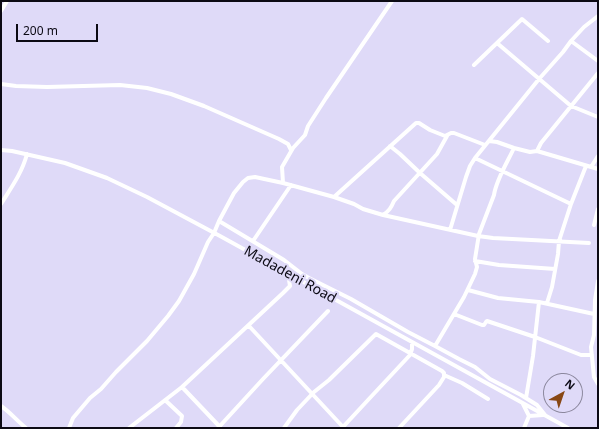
<!DOCTYPE html>
<html>
<head>
<meta charset="utf-8">
<style>
	body { margin:0 }
	#map { position:relative; width:599px; height:429px; overflow:hidden; background:#dfdaf8; font-family:"Noto Sans",sans-serif }
	canvas { display:block }
	.frame { position:absolute; inset:0; border:2px solid #0c0a14; pointer-events:none }
	.north { position:absolute; left:543px; top:373px; width:40px; height:40px; box-sizing:border-box; background:#dfdaf8; border:1px solid #8b879d; border-radius:50%; rotate:40deg; font-size:11px; font-weight:700; line-height:16px; text-align:center; color:#0c0a14 }
	.north::after { content:''; display:block; margin:auto; width:14px; height:18px; background:#884714; clip-path:polygon(50% 0,100% 100%,50% 72%,0 100%) }
	.scale { position:absolute; left:16px; top:24px; width:82px; height:18px; box-sizing:border-box; border:2px solid #0c0a14; border-top:0; padding-left:5px; font-size:12px; line-height:14px; white-space:nowrap; color:#0c0a14; -webkit-text-stroke:3px #dfdaf8; paint-order:stroke }
</style>
</head>
<body>
<div id="map">
<canvas width="599" height="429"></canvas>
<div class="frame"></div>
<div class="north">N</div>
<div class="scale">200 m</div>
</div>
<script>
const ctx = document.querySelector('canvas').getContext('2d');
ctx.lineJoin = 'round';
function trace(path, color, width, dash) { ctx.strokeStyle = color; ctx.lineWidth = width; ctx.lineCap = dash ? 'butt' : 'round'; ctx.setLineDash(dash || []); ctx.stroke(path); }
function drawText(font, color, halo, rows, align = 'center') {
  ctx.font = font + ' "Noto Sans",sans-serif'; ctx.lineWidth = 4; ctx.setLineDash([]); ctx.textBaseline = 'middle'; ctx.strokeStyle = halo; ctx.fillStyle = color; for (const [text, x, y, turn = 0] of rows) {
    ctx.save(); ctx.translate(x, y); ctx.rotate((+turn || 0) * Math.PI / 180); ctx.textAlign = isNaN(turn) ? turn : align; if (halo) ctx.strokeText(text, 0, 0); ctx.fillText(text, 0, 0); ctx.restore();
  }
}
const minor = new Path2D(`
	M1 11 7 1
	M571 41 598 61
	M497 43 571 106 598 117
	M474 65 522 19 548 41
	M1 84 16 86 47 87 120 85 147 88 171 94 204 106 279 139 288 144 291 150
	M489 141 497 142 514 148 530 152 537 151 598 169
	M390 146 400 154 420 173 457 205
	M1 150 12 151 65 163 107 178 147 197 220 236 568 428
	M537 151 541 143 598 73
	M475 158 571 204
	M591 167 598 156
	M283 183 282 167 293 148 305 135 308 126 326 98 392 1
	M334 197 416 123H419L430 130 445 136 451 133H454L485 145
	M1 204C11 188 22 173 27 154
	M383 215C389 211 391 208 394 201L437 154 447 136
	M219 221 284 260 302 274 309 278 351 299 408 332 435 346 459 359 475 367 490 379 521 395 537 405 545 415
	M594 225 598 209
	M450 230 466 177 470 166 475 158 539 79 563 52 571 41 584 27 598 16
	M253 241 291 185
	M475 261 499 265 555 269
	M598 281 595 300 594 335 591 347 594 377 598 384
	M468 290 498 298 539 302 594 314
	M547 303 552 287 558 254 559 241 571 204 586 166
	M454 314 482 325H484L486 322 487 321 535 337 581 355H592
	M249 326 343 427
	M435 346 464 297 475 274 477 267 475 259 479 234 494 195C496 180 508 161 514 148
	M444 375 462 383 488 399
	M182 387 220 427
	M526 398 533 356 539 302
	M165 400 182 416 181 422 176 428
	M523 404 529 416
	M1 406C10 412 17 421 26 428
	M529 416 543 415
	M69 428 73 418 90 398 101 389 116 372 147 341 168 316 179 301 194 274 208 242 214 233 219 221 234 193 243 182 248 178 255 177 283 183 334 197 354 204 363 209 383 215 478 236 493 238 589 243
	M129 428 182 387 283 293 290 286 288 274
	M218 428 263 379 328 311
	M284 428 297 410 314 392 329 380 376 334 442 371 444 373V377L439 385 399 428
	M342 428 368 400 410 355 412 349V342
	M524 428 529 416`);
const streetNames = [
	["Madadeni Road",290,275,29]
];
trace(minor, '#fff', 4);
drawText('14px', '#0c0a14', '#dfdaf8', streetNames);
</script>
</body>
</html>
